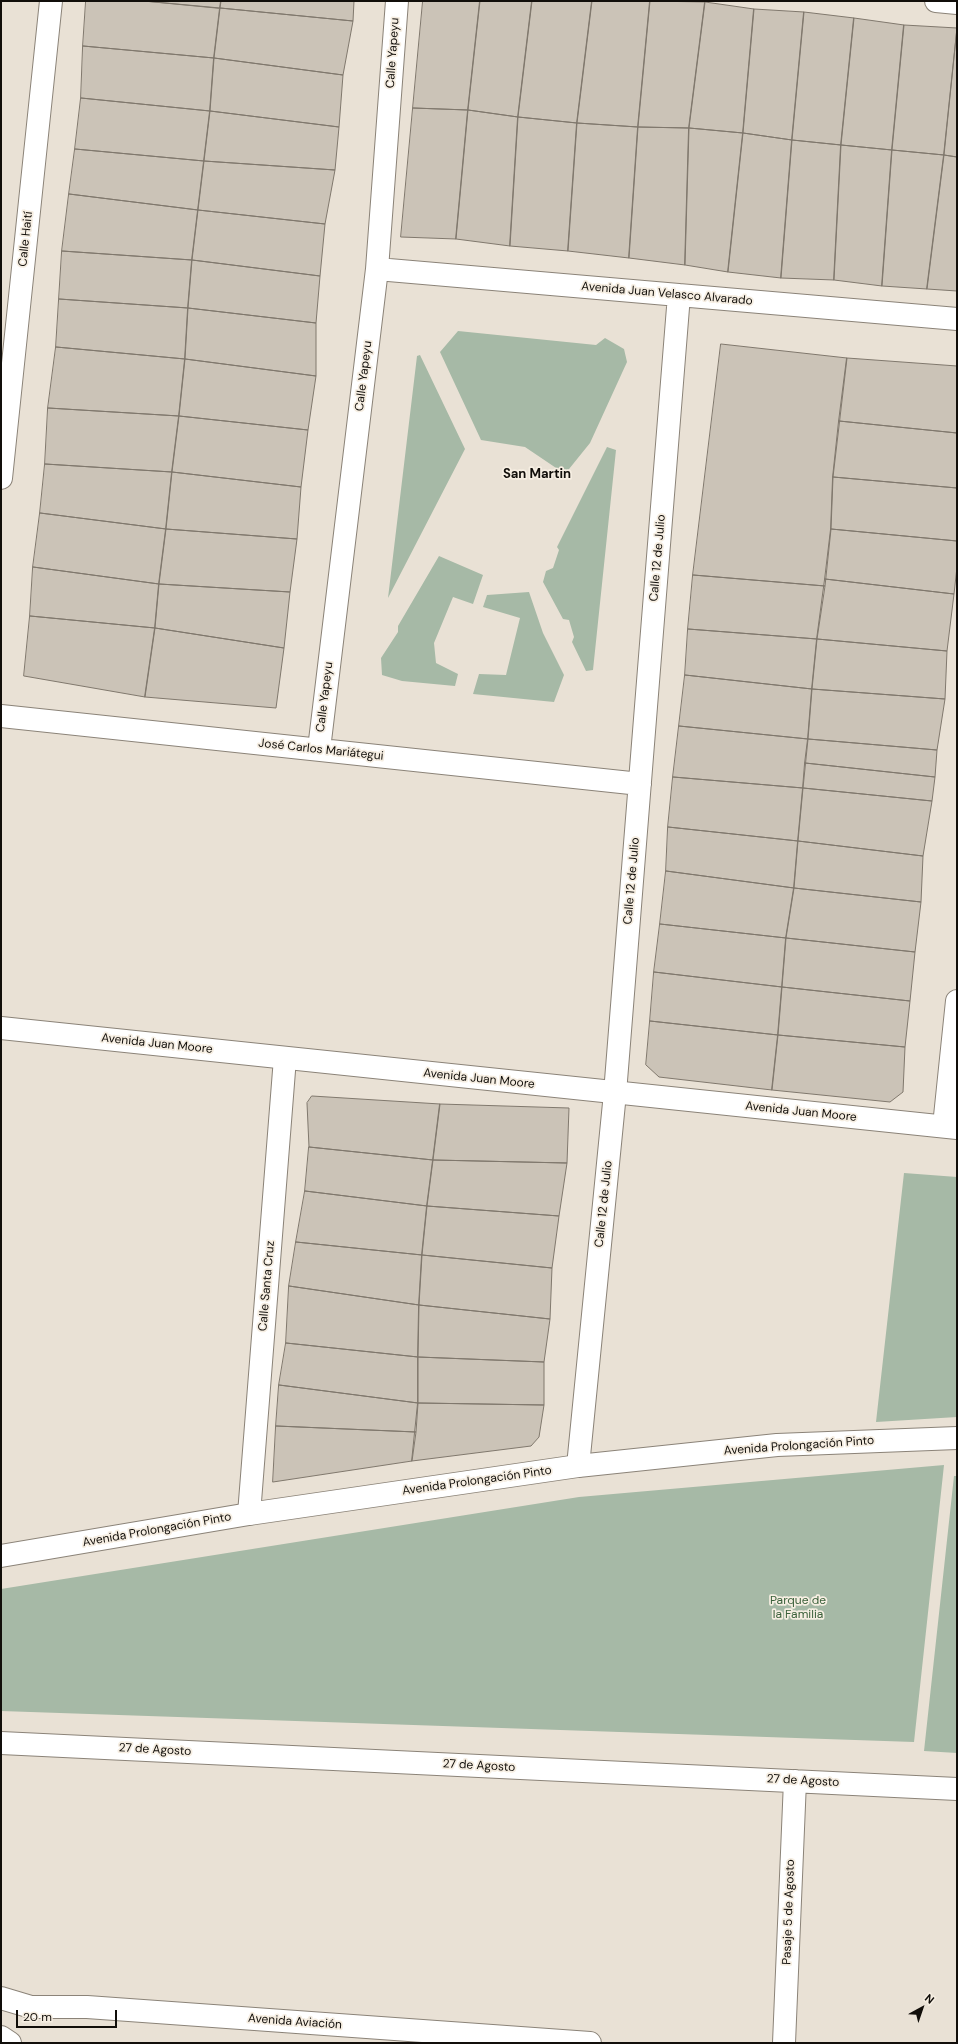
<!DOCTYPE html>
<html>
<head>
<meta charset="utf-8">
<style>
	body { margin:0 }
	#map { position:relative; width:958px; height:2044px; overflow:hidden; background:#e9e1d5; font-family:"DM Sans",sans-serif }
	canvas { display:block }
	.frame { position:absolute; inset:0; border:2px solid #110e0a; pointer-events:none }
	.north { position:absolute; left:902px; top:1988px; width:40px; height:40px; -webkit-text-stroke:3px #f6eee2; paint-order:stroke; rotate:40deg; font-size:11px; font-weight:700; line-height:16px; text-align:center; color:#110e0a }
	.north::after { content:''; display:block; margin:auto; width:14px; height:18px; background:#110e0a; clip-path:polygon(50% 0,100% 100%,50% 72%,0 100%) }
	.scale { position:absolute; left:16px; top:2010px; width:101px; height:18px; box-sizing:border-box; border:2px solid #110e0a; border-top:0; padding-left:5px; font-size:12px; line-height:14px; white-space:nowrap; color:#110e0a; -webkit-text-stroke:3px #f6eee2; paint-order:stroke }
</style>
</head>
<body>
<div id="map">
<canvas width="958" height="2044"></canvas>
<div class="frame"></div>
<div class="north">N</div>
<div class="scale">20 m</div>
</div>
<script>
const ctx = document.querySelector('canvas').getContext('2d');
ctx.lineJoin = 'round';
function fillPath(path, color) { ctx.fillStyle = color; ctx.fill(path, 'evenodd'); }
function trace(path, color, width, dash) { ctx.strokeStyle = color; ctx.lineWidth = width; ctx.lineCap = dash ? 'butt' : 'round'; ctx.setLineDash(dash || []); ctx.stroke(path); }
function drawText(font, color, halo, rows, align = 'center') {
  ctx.font = font + ' "DM Sans",sans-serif'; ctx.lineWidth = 3.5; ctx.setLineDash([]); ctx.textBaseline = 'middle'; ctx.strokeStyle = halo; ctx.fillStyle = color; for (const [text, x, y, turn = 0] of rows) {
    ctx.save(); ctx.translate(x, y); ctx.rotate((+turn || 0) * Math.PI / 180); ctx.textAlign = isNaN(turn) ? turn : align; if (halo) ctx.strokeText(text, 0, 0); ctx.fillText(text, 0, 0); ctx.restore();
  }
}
const green = new Path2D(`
	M458 331 596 345 605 338 624 349 627 362 590 443 565 474 525 447 481 440 440 352Z
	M420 355 465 449 388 598 417 356Z
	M607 447 616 450 593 670 586 671 572 642 574 637 569 620 563 619 543 582 546 571 553 568 559 550 557 547Z
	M439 556 483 575 473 604 453 597 434 643 436 663 458 674 455 686 402 681 382 675 381 658 398 632V626Z
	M529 592 543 633 564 675 554 702 473 694 479 674 506 675 520 618 483 607 487 595Z
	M904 1173 957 1177V1417L876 1422Z
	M944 1465 914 1742 1 1711V1589L579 1497Z
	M954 1476H957V1753L924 1751Z`);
const building = new Path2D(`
	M86 1H144L220 8 214 58 83 46Z
	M144 1H221L220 8Z
	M221 1H354L353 21 220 8Z
	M423 1H480L468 110 413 108Z
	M480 1H532L518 117 468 110Z
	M532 1H592L577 123 518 117Z
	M592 1H650L638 127 577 123Z
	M650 1 705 2 689 128 638 127Z
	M705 2 754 9 743 133 689 128Z
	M220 8 353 21 343 75 214 58Z
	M754 9 804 12 792 140 743 133Z
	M804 12 854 18 841 145 792 140Z
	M854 18 904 25 892 150 841 145Z
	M904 25 957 28 944 155 892 150Z
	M957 28V157L944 155Z
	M83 46 214 58 210 111 81 98Z
	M214 58 343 75 339 127 210 111Z
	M81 98 210 111 204 161 75 149Z
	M413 108 468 110 456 239 401 237Z
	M468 110 518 117 510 246 456 239Z
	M210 111 339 127 335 170 204 161Z
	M518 117 577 123 568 251 510 246Z
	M577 123 638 127 629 258 568 251Z
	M638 127 689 128 685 265 629 258Z
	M689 128 743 133 728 272 685 265Z
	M743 133 792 140 781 278 728 272Z
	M792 140 841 145 834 280 781 278Z
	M841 145 892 150 882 286 834 280Z
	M75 149 204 161 198 210 69 194Z
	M892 150 944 155 927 289 882 286Z
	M944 155 957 157V291L927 289Z
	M204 161 335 170 325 224 198 210Z
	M69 194 198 210 192 260 62 251Z
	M198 210 325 224 320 276 192 260Z
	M62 251 192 260 188 308 59 299Z
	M192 260 320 276 316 323 188 308Z
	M59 299 188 308 185 359 56 347Z
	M188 308 316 323V376L185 359Z
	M721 344 847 358 833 477 831 529 825 586 693 575Z
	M56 347 185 359 179 416 48 408Z
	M847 358 957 366V433L839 421Z
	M185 359 316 376 308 430 179 416Z
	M48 408 179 416 172 472 45 464Z
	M179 416 308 430 301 487 172 472Z
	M839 421 957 433V488L833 477Z
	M45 464 172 472 166 529 40 513Z
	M172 472 301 487 297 539 166 529Z
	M833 477 957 488V541L831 529Z
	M40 513 166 529 159 584 33 567Z
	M166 529 297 539 290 592 159 584Z
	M831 529 957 541V567L954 594 825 579Z
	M33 567 159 584 155 628 30 616Z
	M693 575 825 586 817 639 688 629Z
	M825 579 954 594 947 651 817 639Z
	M159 584 290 592 284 648 155 628Z
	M30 616 155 628 145 697 24 676Z
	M155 628 284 648 276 708 145 697Z
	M688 629 817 639 812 689 685 675Z
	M817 639 947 651 945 699 812 689Z
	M685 675 812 689 808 739 679 726Z
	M812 689 945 699 937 750 808 739Z
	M679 726 808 739 803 788 673 777Z
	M808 739 937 750 935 777 805 763Z
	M805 763 935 777 932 801 803 788Z
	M673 777 803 788 798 841 668 827Z
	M803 788 932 801 923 856 798 841Z
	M668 827 798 841 794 888 666 871Z
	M798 841 923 856 921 902 794 888Z
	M666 871 794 888 786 938 660 924Z
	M794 888 921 902 915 952 786 938Z
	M660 924 786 938 782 987 654 972Z
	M786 938 915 952 910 1001 782 987Z
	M654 972 782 987 778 1035 650 1021Z
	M782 987 910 1001 905 1047 778 1035Z
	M650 1021 778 1035 772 1090 659 1077 646 1065Z
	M778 1035 905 1047 903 1092 890 1102 772 1090Z
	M312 1096 440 1104 433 1160 309 1147 307 1103Z
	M440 1104 569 1108 567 1163 433 1160Z
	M309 1147 433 1160 427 1206 305 1191Z
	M433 1160 567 1163 559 1216 427 1206Z
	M305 1191 427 1206 422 1255 296 1242Z
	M427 1206 559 1216 552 1268 422 1255Z
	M296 1242 422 1255 419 1305 289 1286Z
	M422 1255 552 1268 550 1319 419 1305Z
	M289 1286 419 1305 418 1357 286 1343Z
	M419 1305 550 1319 544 1362 418 1357Z
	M286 1343 418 1357V1403L279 1385Z
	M418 1357 544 1362V1405L418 1403Z
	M279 1385 418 1403 416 1432 276 1426Z
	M418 1403 544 1405 539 1437 531 1446 412 1461Z
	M276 1426 416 1432 412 1461 273 1482Z`);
const minor = new Path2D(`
	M936 1 957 3
	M377 269 957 319
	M1 716 640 784
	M319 749 377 269 397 1
	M944 1126 957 1001
	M578 1466 615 1093 679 295
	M249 1514 285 1058
	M1 1743 957 1789
	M1 1998 31 2007H87L590 2043
	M784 2043 795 1781`);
const tertiary = new Path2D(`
	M1 478 51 1
	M1 1028 957 1128
	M1 1556 249 1514 578 1466 777 1445 957 1438`);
const secondary = new Path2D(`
	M1 2037 10 2043`);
const streetNames = [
	["Calle Yapeyu",393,53,-86],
	["Calle Haití",26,239,-84],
	["Avenida Juan Velasco Alvarado",667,294,5],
	["Calle Yapeyu",364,376,-83],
	["Calle 12 de Julio",658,558,-85],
	["Calle Yapeyu",325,697,-83],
	["José Carlos Mariátegui",321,750,6],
	["Calle 12 de Julio",632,881,-85],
	["Avenida Juan Moore",157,1044,6],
	["Avenida Juan Moore",479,1079,6],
	["Avenida Juan Moore",801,1112,6],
	["Calle 12 de Julio",604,1204,-84],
	["Calle Santa Cruz",267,1286,-85],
	["Avenida Prolongación Pinto",799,1446,-4],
	["Avenida Prolongación Pinto",477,1481,-8],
	["Avenida Prolongación Pinto",157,1530,-10],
	["27 de Agosto",155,1750,3],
	["27 de Agosto",479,1766,3],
	["27 de Agosto",803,1781,3],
	["Pasaje 5 de Agosto",789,1912,-88],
	["Avenida Aviación",295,2022,4]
];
const parkNames = [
	["Parque de",798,1601],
	["la Familia",798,1615]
];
const neighbourhoodNames = [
	["San Martin",537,475]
];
fillPath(green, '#a6b9a6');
fillPath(building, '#cbc3b7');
trace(building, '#80786d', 1);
trace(minor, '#8b8378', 24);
trace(tertiary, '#8b8378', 24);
trace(secondary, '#8b8378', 24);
trace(minor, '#fff', 22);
trace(tertiary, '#fff', 22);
trace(secondary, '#fff', 22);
drawText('12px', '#110e0a', '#f6eee2', streetNames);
drawText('12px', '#3b613b', '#f6eee2', parkNames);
drawText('bold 13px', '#110e0a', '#f6eee2', neighbourhoodNames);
</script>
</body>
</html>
